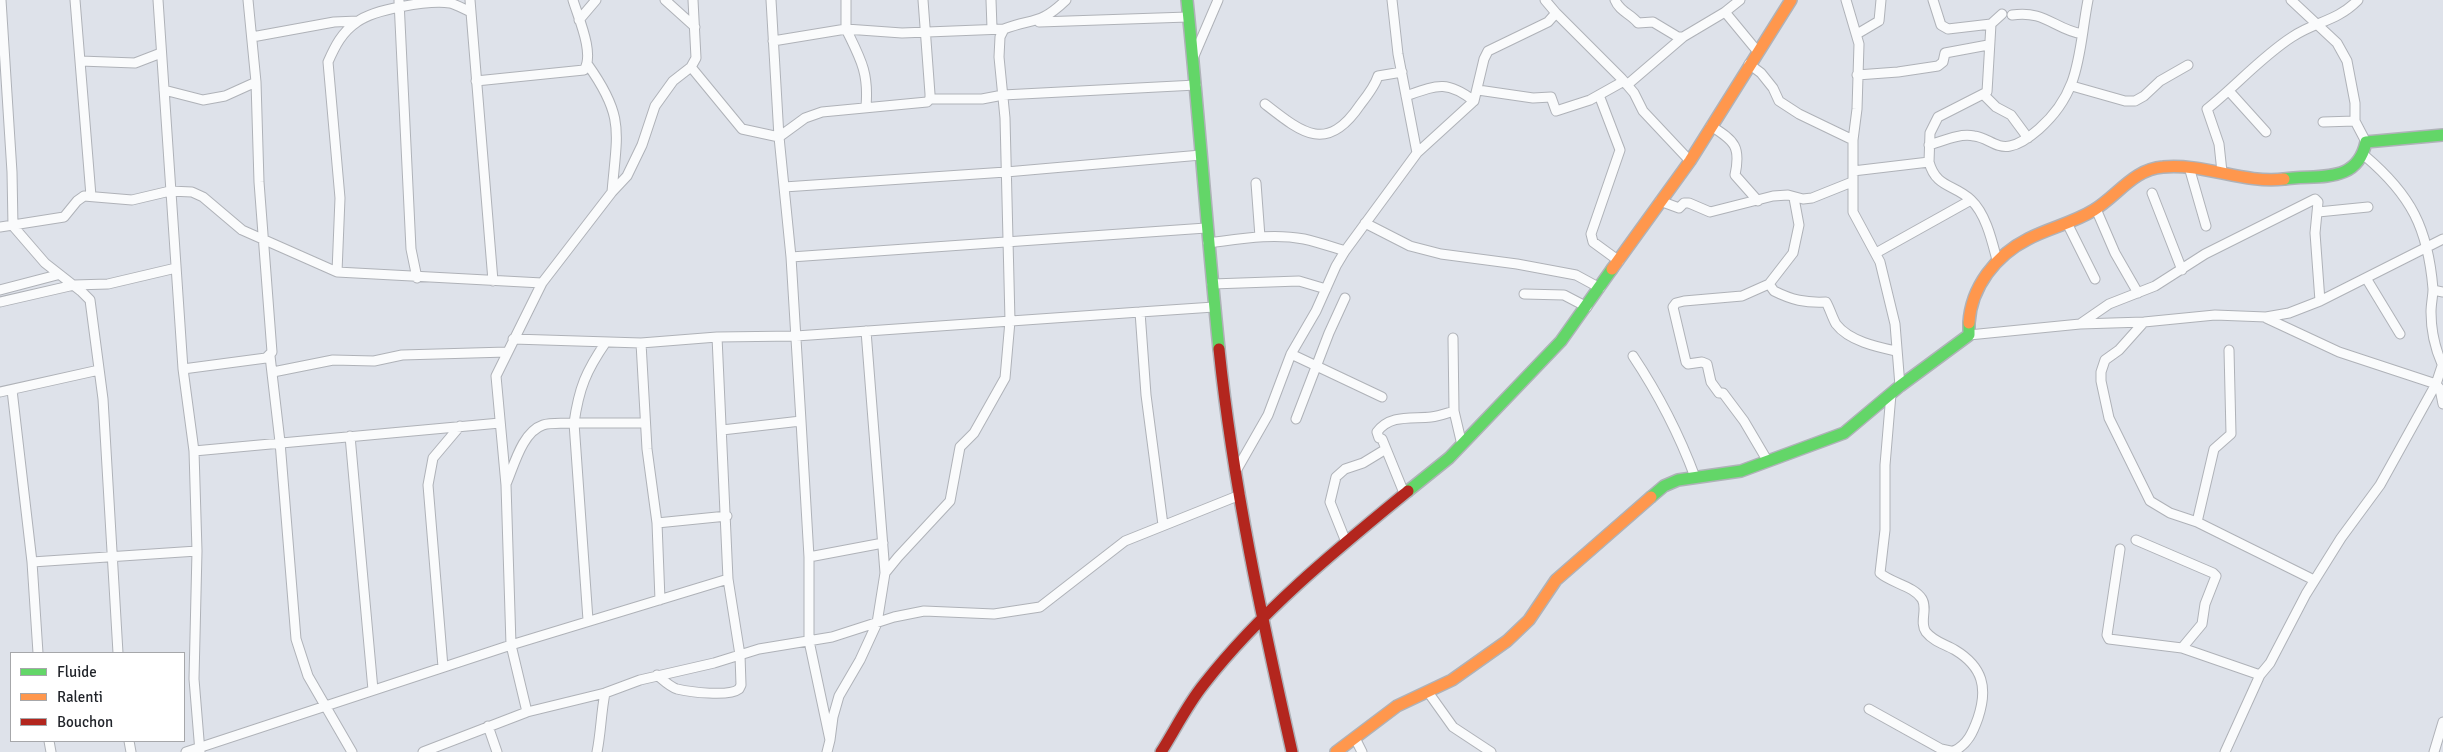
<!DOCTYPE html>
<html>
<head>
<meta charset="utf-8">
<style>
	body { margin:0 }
	#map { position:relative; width:2443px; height:752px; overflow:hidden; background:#dee2ea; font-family:Signika,sans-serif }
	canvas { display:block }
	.legend { position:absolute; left:10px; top:652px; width:175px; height:90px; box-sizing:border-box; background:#fff; border:1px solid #a6a7aa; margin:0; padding:6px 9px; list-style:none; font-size:15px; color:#21242a }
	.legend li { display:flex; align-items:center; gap:10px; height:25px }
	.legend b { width:25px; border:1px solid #a6a7aa }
</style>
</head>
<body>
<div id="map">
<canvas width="2443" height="752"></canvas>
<ul class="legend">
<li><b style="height:6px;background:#63d668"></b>Fluide</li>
<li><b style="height:6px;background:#ff974d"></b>Ralenti</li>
<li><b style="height:6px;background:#b3261e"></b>Bouchon</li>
</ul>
</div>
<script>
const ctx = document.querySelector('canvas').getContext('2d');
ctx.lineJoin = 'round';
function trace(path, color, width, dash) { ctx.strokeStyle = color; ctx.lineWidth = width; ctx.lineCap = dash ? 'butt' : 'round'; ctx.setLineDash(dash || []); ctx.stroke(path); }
const street = new Path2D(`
	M1 0 12 172 13 226 45 263 82 292 90 300 103 399 118 653
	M75 0 91 196
	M158 0 183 369 194 451 197 551 194 679 200 752
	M470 0 493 281
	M665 0 695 27
	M771 0 779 137 791 257 801 421 809 557V641L830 740 827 752
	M991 0 992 28
	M1392 0 1398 54 1417 153
	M1615 0C1620 12 1630 13 1638 23L1653 22 1678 37H1683L1725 12 1740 0
	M1846 0 1859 44 1857 109 1853 140V212L1880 262 1895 324 1900 386
	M1933 0 1941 25 1948 29 1991 24
	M2291 0 2337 43 2347 61 2355 103V121L2366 142
	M399 1 411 249 417 278
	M1725 12 1758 52
	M1556 13 1622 79 1634 93 1643 111 1690 161
	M2012 15C2045 10 2054 29 2082 34
	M579 20 596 0
	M1039 22 1188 17
	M1857 34 1879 21 1881 0
	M252 37 334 22 358 21
	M773 41 846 29V0
	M1194 56 1218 0
	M80 61 135 63 161 53
	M1749 64 1761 73 1773 88 1779 101 1799 114 1853 140
	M588 65C625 117 617 132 612 192
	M691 67 742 129 779 137 805 118 822 112 927 102 930 99V94L923 0
	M1857 75 1898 72 1938 66 1943 62 1945 53 1988 45
	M476 81 584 70C595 54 578 17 573 0
	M1627 85 1683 37
	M2072 86 2125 101H2135L2144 96 2160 81 2188 65
	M164 90 203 100 225 96 256 82 248 0
	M1478 90 1533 98 1551 97 1556 111 1590 100 1624 81
	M2229 91 2266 132
	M1599 95 1620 150 1591 234 1593 242 1619 261
	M1984 95 1996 107 2011 115 2028 138
	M1406 96C1437 85 1447 80 1474 101
	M930 99H982L1003 95 1196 85
	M1265 104C1302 133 1327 154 1360 105 1367 96 1375 86 1378 76L1402 72
	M866 106C869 72 860 58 846 29L902 33 1004 29
	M2323 122 2355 121
	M1711 126C1735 141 1741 147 1735 175L1758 201
	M1929 145C1943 141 1959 133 1974 136 1987 137 1996 149 2010 146 2021 144 2031 136 2039 129 2082 91 2078 52 2088 0
	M2365 156C2411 195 2428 228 2433 289 2433 296 2431 304 2431 312 2431 330 2435 348 2442 364
	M1929 162 1930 133 1938 117 1987 92 1991 24 2002 14
	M2189 167 2206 226
	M1853 171 1929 162C1936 188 1954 184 1971 200 1986 214 1992 241 1997 260
	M2222 172 2219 144 2207 109C2236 86 2261 57 2292 37 2316 21 2336 22 2358 0
	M1256 183 1260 237
	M784 187 1006 172 1201 155
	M2152 193 2182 270
	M1660 201 1679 208 1684 203H1689L1710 212 1773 196 1788 195 1803 199 1812 198 1852 182
	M2096 209 2115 253 2138 293
	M2318 212 2368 207
	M1365 223 1410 246 1441 254 1517 264 1576 275 1600 288
	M2068 225 2095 279
	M0 227 64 217 77 201 84 196 132 200 170 191 192 192 203 197 242 230 337 272 542 283
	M1208 243C1240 239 1272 233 1304 239 1318 242 1332 247 1345 251
	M1876 253 1971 200
	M791 257 1206 228
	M337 272 340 198 328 62C335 46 342 32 357 22 374 9 429 0 450 3 457 5 464 9 471 12
	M2366 278 2400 334
	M1212 284 1299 281 1326 289
	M1769 284 1774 291C1792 300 1805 303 1826 302 1830 309 1832 317 1836 324 1849 341 1877 347 1896 351
	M0 290 57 275
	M2433 290 2443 292
	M1524 294 1564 295 1587 307
	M0 302 74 285 108 284 176 268
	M2266 318 2339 352 2436 384 2443 363
	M2144 322 2119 350 2105 360 2101 372V381L2109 418 2150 501 2170 513 2197 522
	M2080 324 2109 304 2155 286 2205 254 2315 199 2318 202 2315 233 2320 301
	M866 331 885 573
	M1969 335 2080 324 2144 322 2215 315 2266 317 2289 313 2320 301 2443 239
	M1453 338 1454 411 1462 445
	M513 339 641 343 717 337 796 336 1140 312
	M641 343 647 449 657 523 727 516
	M2229 350 2231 434 2214 449 2197 522 2314 580
	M1291 354 1382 397
	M270 356 280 442 296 639 308 676 352 752
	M1633 356C1659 395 1679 434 1695 477
	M183 369 266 358 272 352 259 182 256 82
	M273 372 333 360 374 361 402 355 507 352
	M2436 384 2440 389 2443 404
	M12 390 32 562 38 653
	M0 392 99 370
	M1891 394 1885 465V530L1880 573C1891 583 1914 586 1922 599 1928 609 1919 622 1926 632 1934 642 1945 644 1955 650 1983 667 1988 688 1978 718 1973 732 1968 744 1954 751
	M1296 419 1329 333 1345 298
	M722 430 801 421
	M350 436 373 690
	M194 451 500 423
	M1767 460 1744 421 1723 393H1719L1711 382 1707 364 1702 362 1688 364 1686 362 1673 307 1676 303 1684 301 1742 296 1769 284 1793 253 1799 225 1794 198
	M1236 471 1268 415 1291 354 1316 311 1336 266 1345 251 1417 153 1474 101 1484 59 1488 51 1548 22 1556 13 1545 0
	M506 484C514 466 522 432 543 425 552 422 565 424 574 423 579 388 586 371 606 342
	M1404 493 1382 439 1379 438 1377 432C1390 414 1412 419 1431 417 1439 416 1447 413 1454 411
	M657 523 660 600
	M1163 525 1146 395 1140 312 1214 307
	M2136 540 2213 573 2216 576 2205 604 2202 624 2182 648
	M1346 542 1330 502 1336 477 1345 469 1363 463 1386 449
	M2120 549 2107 635 2109 639 2182 648 2260 675
	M809 557 883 543
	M32 562 197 551
	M588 620 574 423H645
	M443 667 428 485 433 458 460 426
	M657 675C663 680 670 687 677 689 690 692 729 697 739 689L741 685 740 655 728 579 717 337
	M1428 692 1453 727 1491 752
	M1869 709 1941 749 1955 752
	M527 712 511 645 506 485 496 376 542 283 612 192 627 176 642 145 655 106 673 81 691 67 696 58 693 0
	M488 726 497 752
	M1355 738 1362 752
	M830 740 833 717 839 696 860 660 877 623 885 573 898 557 950 501 960 447 974 433 1005 378 1010 321 1005 118 999 57 1000 37 1004 29C1034 18 1040 25 1066 0
	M49 741 51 752
	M129 741 131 752
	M186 752 511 645 728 579
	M423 752 527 712 605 693 640 680 714 663 759 649 832 637 894 617 924 611 994 614 1040 607 1125 541 1240 495
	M597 752C601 732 601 713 605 693
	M2225 752 2260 675 2270 663 2306 594 2341 538 2380 485 2436 384
	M2434 752 2443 722`);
const fast = new Path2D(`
	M1187 0C1199 116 1207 233 1219 349
	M2284 179C2318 174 2357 185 2366 142L2443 135
	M1408 491 1449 458 1561 341 1612 269
	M1651 497 1664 486 1678 480 1741 471 1844 433 1900 386 1969 335V323`);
const slow = new Path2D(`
	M1612 269 1690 161 1791 0
	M1969 323C1971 287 1996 255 2028 239 2049 228 2073 223 2094 210 2118 195 2134 169 2163 167 2204 163 2244 184 2284 179
	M1336 752 1397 706 1452 680 1507 641 1529 620 1556 580 1651 497`);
const jam = new Path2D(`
	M1219 349C1233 485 1262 619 1292 752
	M1161 752C1175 730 1187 705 1204 684 1262 610 1336 550 1408 491`);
trace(street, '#afb2b8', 11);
trace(fast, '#afb2b8', 14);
trace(slow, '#afb2b8', 14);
trace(jam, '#afb2b8', 14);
trace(street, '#fafbfc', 9);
trace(fast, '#63d668', 11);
trace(slow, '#ff974d', 11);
trace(jam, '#b3261e', 11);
</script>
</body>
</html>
